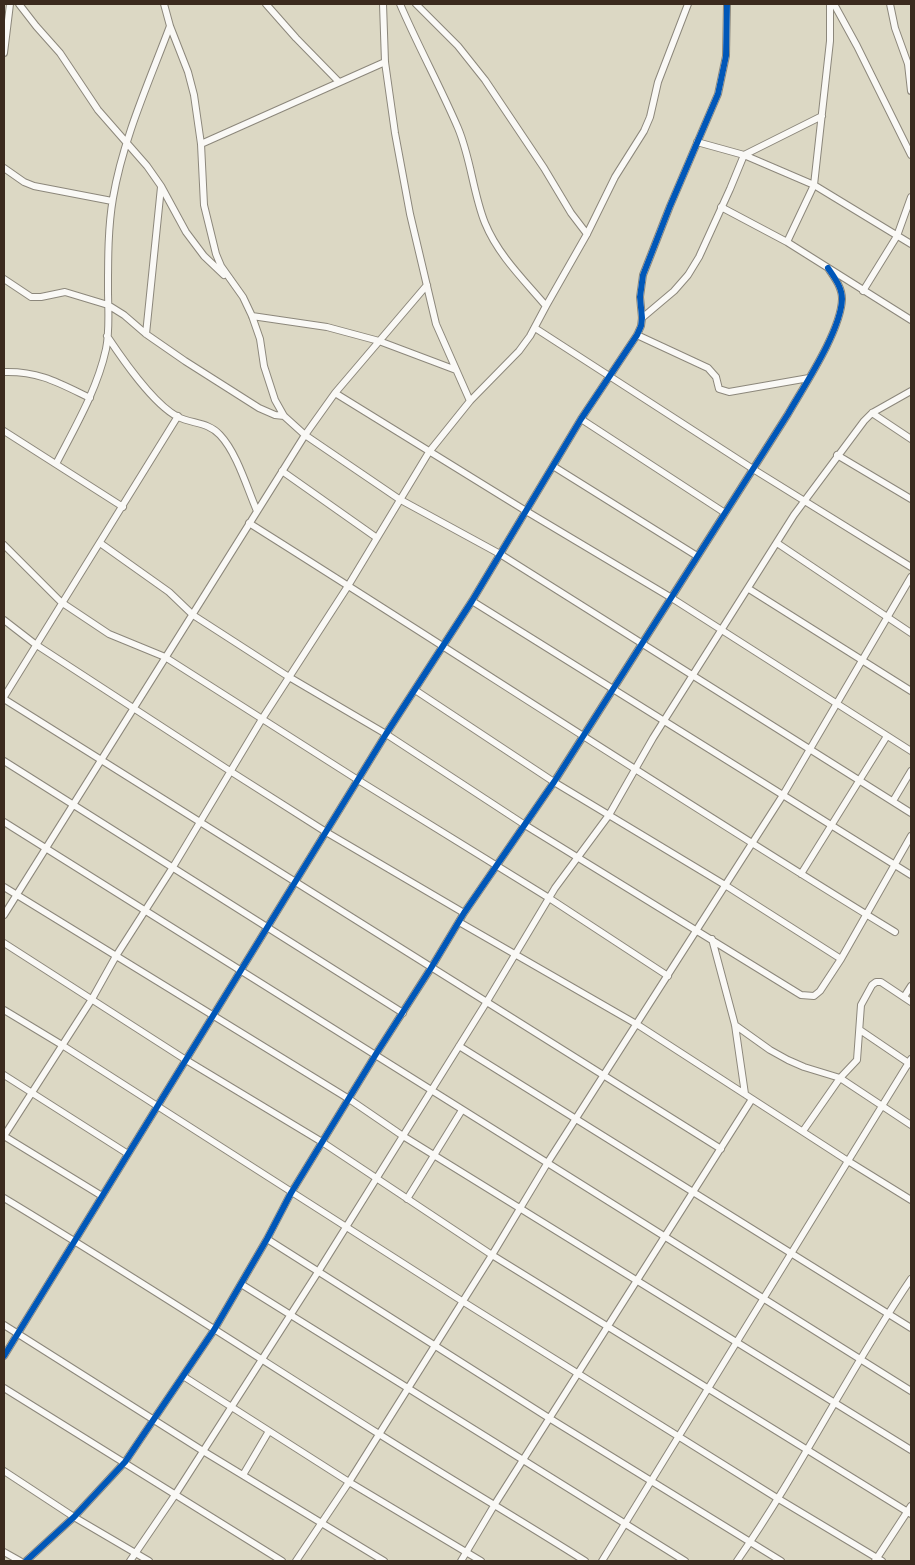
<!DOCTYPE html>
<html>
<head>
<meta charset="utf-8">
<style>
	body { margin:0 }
	#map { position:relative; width:915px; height:1565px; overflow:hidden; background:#dcd8c4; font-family:"EB Garamond",serif }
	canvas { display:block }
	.frame { position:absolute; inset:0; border:5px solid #3b2a1e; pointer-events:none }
</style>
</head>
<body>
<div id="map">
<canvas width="915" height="1565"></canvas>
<div class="frame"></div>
</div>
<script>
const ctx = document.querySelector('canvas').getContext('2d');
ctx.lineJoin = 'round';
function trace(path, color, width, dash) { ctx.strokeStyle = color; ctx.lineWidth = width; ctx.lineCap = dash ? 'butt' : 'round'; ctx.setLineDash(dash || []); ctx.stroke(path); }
const street = new Path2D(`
	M19 4 36 26 60 53 98 110 147 166 161 186 186 232 204 256 224 275
	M164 4 170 26 188 72 194 95 201 144 204 205 216 254 221 266 243 297 252 316 260 339 264 366 275 400 284 416 305 435 399 499 500 554 911 813
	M266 4 296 38 339 82
	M383 4 385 62 395 133 410 214 436 324 470 401
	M400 4C418 46 440 86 458 128 471 159 473 193 485 223 498 255 524 280 546 306
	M416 4 458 46 485 80 544 168 571 213 587 234
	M834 4 857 46 911 155
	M890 4 895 28 908 64 911 91
	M4 53 10 4
	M697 142 744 155 814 185 911 244
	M201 144 385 62
	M4 168 24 182 34 186 112 201
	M721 207 787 242 911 320
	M787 242 814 185 830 41V4
	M4 279 31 297H41L65 292 108 305 124 315 146 334 185 361 259 408 275 415 284 416
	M863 291 897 236 911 197
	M252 316 327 327 379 341 456 370
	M642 318 674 291 688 275 699 257 730 189 744 155 822 116
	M535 328 753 469 911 567
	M146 334 161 187
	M637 335 708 368 716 377 719 389 729 392 809 378
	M107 336C123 360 153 404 178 417 193 424 208 422 220 435 237 453 247 488 257 511
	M4 372C39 371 59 383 90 398
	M335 393 526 511 670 597 911 751
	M872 413 911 439
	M581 419 725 513
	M4 431 123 507
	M837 455 911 499
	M56 464C75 427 97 390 106 349 110 330 108 309 108 289 108 259 108 227 113 198 123 139 149 82 170 26
	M553 466 697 556
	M282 471 377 538
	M249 523C465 659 678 799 895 932
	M100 543 169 592 193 615 289 677 386 734 525 825 801 995 814 996 820 991 841 959 911 836
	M777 543 911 633
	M4 545 61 602 109 634 165 657 358 780 549 898 668 976
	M749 589 911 691
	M472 601 911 875
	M4 620 35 644 230 771 326 832 464 913
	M415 690 554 782 725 885 841 959
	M4 697 178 416
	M4 699 721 1149
	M4 761 403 1013
	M893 801 911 771
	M4 822 911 1391
	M801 874 887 736
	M4 887 349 1099 403 1136 911 1450
	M4 915 305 435 335 393 427 285
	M459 922 638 1025 848 1161 911 1059
	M712 939 735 1025 745 1094
	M4 943 186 1060 322 1142 492 1255 911 1514
	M904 997 911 986
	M4 1010 62 1045 462 1301 777 1498 882 1561
	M735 1025 770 1050 788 1060 804 1067 840 1078 911 1125
	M860 1030 910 1064
	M459 1046 911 1328
	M4 1075 128 1154
	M803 1131 840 1078 857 1060 861 1005 872 985 876 982H881L911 1002
	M4 1136 92 999 116 956 173 867 262 719 348 586 429 452 470 401 519 351 530 336 546 306 587 234 615 177 644 131 650 117 658 82 688 4
	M4 1136 102 1196
	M4 1198C130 1274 254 1355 379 1434 447 1477 517 1518 585 1561
	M407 1199 462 1110
	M267 1239 549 1418 781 1561
	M241 1284 685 1561
	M4 1325 203 1451 384 1561
	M4 1356 386 734 472 601 581 419 637 335 641 326 642 318 640 297 643 275 670 206 718 94 726 56 727 4
	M183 1376 349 1482 481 1561
	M4 1388 282 1561
	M4 1471 74 1517 149 1561
	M243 1475 269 1431
	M4 1552 20 1561
	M26 1561 74 1517 125 1462 214 1330 267 1239 291 1193 376 1054 431 968 464 913 554 782 788 414C804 386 841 331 842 299 842 287 834 277 828 268
	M130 1561 175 1495 318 1272 486 1003 555 888 609 815 653 738 794 515 864 421 872 413 911 391
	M296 1561 349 1482 492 1255 548 1162 783 795 911 577
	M461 1561 495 1504 752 1099
	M602 1561 848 1161 911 1200
	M737 1561C800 1471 849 1370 911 1279
	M875 1561 911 1506`);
const cycleway = new Path2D(`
	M4 1356 386 734 472 601 581 419 637 335 641 326 642 318 640 297 643 275 670 206 718 94 726 56 727 4
	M26 1561 74 1517 125 1462 214 1330 267 1239 291 1193 376 1054 431 968 464 913 554 782 788 414C804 386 841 331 842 299 842 287 834 277 828 268`);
trace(street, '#8c877b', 8);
trace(street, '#faf9f6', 6);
trace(cycleway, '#0057b8', 6);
</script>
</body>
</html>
